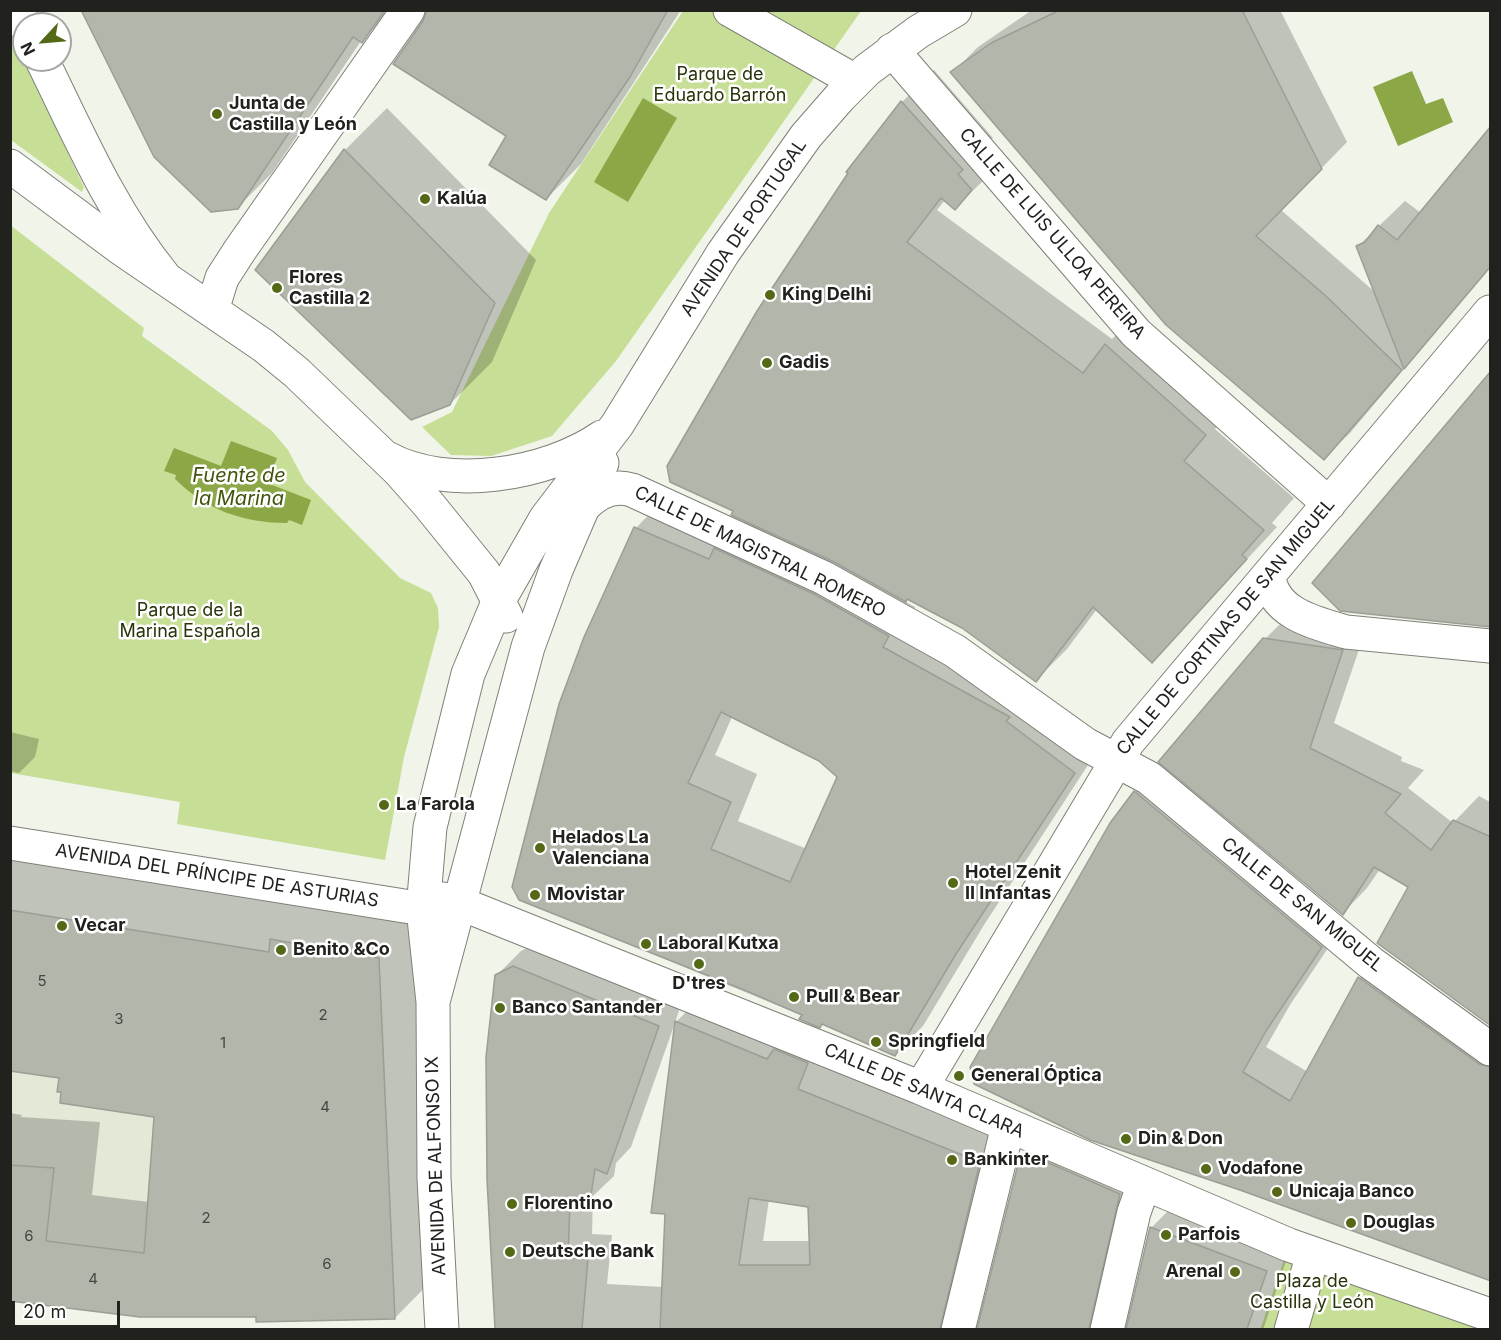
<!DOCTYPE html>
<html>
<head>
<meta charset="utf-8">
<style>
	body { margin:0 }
	#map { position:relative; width:1501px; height:1340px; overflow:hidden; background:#f0f4e9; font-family:Inter,sans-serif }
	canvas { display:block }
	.frame { position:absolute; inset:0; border:12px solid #21221e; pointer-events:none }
	.north { position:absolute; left:12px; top:12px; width:60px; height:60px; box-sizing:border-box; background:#fff; border:2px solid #a6a7a5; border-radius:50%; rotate:244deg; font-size:16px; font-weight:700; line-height:24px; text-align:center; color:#21221e }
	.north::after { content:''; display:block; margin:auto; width:21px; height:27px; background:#546916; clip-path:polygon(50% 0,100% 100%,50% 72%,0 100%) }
	.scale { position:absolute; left:12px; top:1301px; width:108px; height:27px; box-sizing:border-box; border:3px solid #21221e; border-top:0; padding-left:8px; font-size:18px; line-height:21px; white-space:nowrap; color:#21221e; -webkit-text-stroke:4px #fff; paint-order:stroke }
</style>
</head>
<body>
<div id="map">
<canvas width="1501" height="1340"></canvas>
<div class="frame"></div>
<div class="north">N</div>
<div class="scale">20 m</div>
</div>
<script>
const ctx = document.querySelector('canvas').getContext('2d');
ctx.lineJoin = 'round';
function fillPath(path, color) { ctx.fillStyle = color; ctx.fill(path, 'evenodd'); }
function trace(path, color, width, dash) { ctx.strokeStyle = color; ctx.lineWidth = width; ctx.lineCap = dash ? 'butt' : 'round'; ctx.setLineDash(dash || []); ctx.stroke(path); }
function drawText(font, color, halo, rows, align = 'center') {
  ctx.font = font + ' Inter,sans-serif'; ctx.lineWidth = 5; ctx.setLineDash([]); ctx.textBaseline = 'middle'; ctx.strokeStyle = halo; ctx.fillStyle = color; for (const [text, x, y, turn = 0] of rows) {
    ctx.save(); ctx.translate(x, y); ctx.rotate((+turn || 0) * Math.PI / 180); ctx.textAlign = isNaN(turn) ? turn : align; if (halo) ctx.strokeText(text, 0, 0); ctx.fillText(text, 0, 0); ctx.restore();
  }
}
const built = new Path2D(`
	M11 1071 59 1078 57 1092H61L60 1103 154 1117 144 1253 46 1242 54 1168 11 1165Z`);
const green = new Path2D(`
	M683 11H861L616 361 552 436 491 456 451 455 422 427 452 412 549 213Z
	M10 32 84 187 82 192 11 140Z
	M10 225 144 328 142 336 272 431 288 450 305 482 400 578 431 593 438 608 439 627 404 757 385 860 177 824 180 802 11 773Z
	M1289 1245 1490 1329 1260 1330Z`);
const water = new Path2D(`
	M1412 71 1426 104 1443 98 1453 122 1398 146 1373 87Z
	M643 98 677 118 628 202 594 182Z
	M231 441 277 458 267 483 311 500 302 525 289 520 287 523C244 523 206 510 175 479L176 475 164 471 174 448 221 466Z`);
const shadow = new Path2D(`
	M82 10H392L361 41 272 173 237 208Z
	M428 10H681L581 164 546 199 508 135 395 63Z
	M1032 10H1280L1347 142 1281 210 1376 293 1357 247 1405 201 1421 213 1490 127V267L1350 433 1324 458 952 73 978 47Z
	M934 70 993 138 989 142 987 177 955 208 945 200 937 210 1112 339 1138 313 1237 402 1215 429 1294 498 1272 523 1277 527 1152 661 1097 609 1067 649 1036 680 963 627 908 597 904 601 915 607 910 619 1036 689 1033 693 1101 745 984 925 923 1026 895 1054 520 899 636 528 663 500 735 530 745 520 850 173 848 171 902 102ZM732 717 820 760 839 777 807 849 738 821 757 774 715 755Z
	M387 108 536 260 492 362 450 404 257 270 345 150Z
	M1290 614 1367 626 1334 723 1402 757 1401 761 1424 770 1408 788 1453 823 1479 796 1490 802V1024L1410 887 1380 869 1367 888 1343 913 1265 639Z
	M10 732 39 739 35 757 19 773 10 771Z
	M1160 768 1346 921 1290 1005 1266 1047 1308 1072 1360 978 1384 953 1490 1030V1280L1073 1131 1135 792Z
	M10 855 425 912 441 1271 395 1318 258 1315 10 1300V1113L22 1115 21 1117 100 1122 92 1195 149 1202 156 1116 63 1091 61 1076 10 1069Z
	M539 942 682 1001 675 1023 701 997 1004 1137 969 1319 978 1324H980L1021 1156 1046 1132 1144 1170 1118 1319 1127 1324 1151 1228 1176 1203 1291 1246 1263 1330H496L489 1179 496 976 521 951ZM675 1023 663 1287 607 1284 612 1235 592 1234 593 1196 614 1176 616 1163 631 1147ZM769 1199 810 1205 811 1241H763Z
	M10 1318 15 1319V1330H10Z`);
const building = new Path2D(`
	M81 10H385L362 43 353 37 238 209 211 212 154 157Z
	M427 10H668L630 77 546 200 489 165 506 136 393 64 423 21Z
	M1060 10H1242L1322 169 1256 236 1326 296 1402 370 1324 460 1166 325 950 72 991 43Z
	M901 101 963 170 958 174 972 190 955 210 941 198 907 242 1083 373 1105 344 1206 435 1184 461 1264 530 1242 555 1247 559 1152 663 1093 607 1036 682 962 628 907 599 906 602 832 561 731 515 733 511 670 482 667 466 757 311 848 173 846 172Z
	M1491 126V266L1404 369 1356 246 1365 242 1378 225 1397 240Z
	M344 149 495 303 450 405 411 420 255 270Z
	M1491 371V627L1340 611 1312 583Z
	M634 527 709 559 714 548 816 595 889 636 883 647 1010 717 1006 721 1075 773 956 954 895 1056 822 1024 820 1028 799 1019 802 1015 749 992 519 900 512 887 559 704 584 637ZM721 712 819 761 837 777 790 882 711 849 731 802 688 783Z
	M1263 638 1343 650 1310 748 1401 794 1385 813 1431 850 1453 820 1491 837V1026L1377 943 1408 887 1374 867 1343 915 1158 762Z
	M1134 791 1322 947 1266 1031 1243 1072 1290 1101 1358 977 1479 1064 1491 1067V1281L1240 1190 1090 1140 974 1084 970 1067 1110 823Z
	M10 910 269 952 270 939 379 958 395 1319 256 1322V1317H140L10 1301V1165L54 1168 46 1241 144 1253 154 1117 60 1103 61 1092H57L59 1078 10 1071Z
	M513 966 659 1026 607 1174 595 1169 590 1202 570 1203 568 1258 588 1259 582 1329H495L487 1179 486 1057 495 975Z
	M675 1021 767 1059 774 1049 808 1063 798 1089 980 1162 940 1329H660L665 1214 651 1213ZM749 1198 808 1207 810 1265H739Z
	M1026 1153 1120 1194 1089 1329H977L1020 1156Z
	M1150 1227 1267 1271 1247 1329H1126Z`);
const minor = new Path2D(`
	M17 10 24 24
	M730 10 855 81
	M892 50 1136 333 1329 504
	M42 60C78 133 111 211 163 275
	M212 310 222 278 240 250 408 10
	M583 507C596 493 612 484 632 490L824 578 955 651 1085 744 1149 778 1371 963 1490 1049
	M1269 576C1272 613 1315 623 1346 632L1490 646
	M459 903 921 1088 1289 1245 1490 1315
	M921 1088 1128 742 1490 312
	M958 1330 1008 1126
	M1107 1330 1134 1212 1144 1184
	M1291 1330 1313 1254`);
const major = new Path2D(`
	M10 166 119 247 264 346 297 373 399 471 429 505 484 573 506 616
	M387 458C447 491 547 475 602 437
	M10 843 423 909 443 899
	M433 1002 423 909 430 827 468 674 499 600 546 518 617 425 723 253 806 136 840 97 867 70 918 32 955 10
	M442 1330 434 1178 433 1002 528 647 556 570 602 463`);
const markers = [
	[217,114,6,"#546916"],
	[425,199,6,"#546916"],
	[277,288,6,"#546916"],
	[770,295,6,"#546916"],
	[767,363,6,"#546916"],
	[384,805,6,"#546916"],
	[540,848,6,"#546916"],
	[953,883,6,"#546916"],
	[535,895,6,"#546916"],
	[62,926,6,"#546916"],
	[646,944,6,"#546916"],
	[281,950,6,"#546916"],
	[699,964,6,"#546916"],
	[794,997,6,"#546916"],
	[500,1008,6,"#546916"],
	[876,1042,6,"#546916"],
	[959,1076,6,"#546916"],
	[1126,1139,6,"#546916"],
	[952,1160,6,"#546916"],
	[1206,1169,6,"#546916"],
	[1277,1192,6,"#546916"],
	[512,1204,6,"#546916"],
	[1351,1223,6,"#546916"],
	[1166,1235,6,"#546916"],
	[510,1252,6,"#546916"],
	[1235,1272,6,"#546916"]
];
const numberNames = [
	["5",42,981],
	["2",323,1015],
	["3",119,1019],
	["1",223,1043],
	["4",325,1107],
	["2",206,1218],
	["6",29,1236],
	["6",327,1264],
	["4",93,1279]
];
const parkNames = [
	["Parque de",720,75],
	["Eduardo Barrón",720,96],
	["Parque de la",190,611],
	["Marina Española",190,632],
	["Plaza de",1312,1282],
	["Castilla y León",1312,1303]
];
const poiNames = [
	["Junta de",229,104],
	["Castilla y León",229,125],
	["Kalúa",437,199],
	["Flores",289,278],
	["Castilla 2",289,299],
	["King Delhi",782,295],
	["Gadis",779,363],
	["La Farola",396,805],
	["Helados La",552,838],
	["Valenciana",552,859],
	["Hotel Zenit",965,873],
	["II Infantas",965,894],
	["Movistar",547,895],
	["Vecar",74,926],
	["Laboral Kutxa",658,944],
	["Benito &Co",293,950],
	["D'tres",699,984,"center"],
	["Pull & Bear",806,997],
	["Banco Santander",512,1008],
	["Springfield",888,1042],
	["General Óptica",971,1076],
	["Din & Don",1138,1139],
	["Bankinter",964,1160],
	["Vodafone",1218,1169],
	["Unicaja Banco",1289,1192],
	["Florentino",524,1204],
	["Douglas",1363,1223],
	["Parfois",1178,1235],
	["Deutsche Bank",522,1252],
	["Arenal",1223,1272,"right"]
];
const streetNames = [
	["AVENIDA DE PORTUGAL",744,228,-56],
	["CALLE DE LUIS ULLOA PEREIRA",1052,234,49],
	["CALLE DE MAGISTRAL ROMERO",760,552,26],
	["CALLE DE CORTINAS DE SAN MIGUEL",1226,627,-50],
	["AVENIDA DEL PRÍNCIPE DE ASTURIAS",217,876,9],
	["CALLE DE SAN MIGUEL",1302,905,39],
	["CALLE DE SANTA CLARA",924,1091,23],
	["AVENIDA DE ALFONSO IX",436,1166,-92]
];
const waterNames = [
	["Fuente de",239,476],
	["la Marina",239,499]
];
fillPath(built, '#e2e9d6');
fillPath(green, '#c6de95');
fillPath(water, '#8ba746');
fillPath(shadow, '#0003');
fillPath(building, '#b2b6ab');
trace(building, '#9a9e94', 1.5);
trace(minor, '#7d8177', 35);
trace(major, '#7d8177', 35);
trace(minor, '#fff', 33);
trace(major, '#fff', 33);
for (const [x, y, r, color] of markers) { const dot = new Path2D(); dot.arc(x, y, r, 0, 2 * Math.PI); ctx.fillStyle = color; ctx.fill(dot); trace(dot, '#fff', 2); }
drawText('15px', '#454741', null, numberNames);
drawText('18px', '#29340b', '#fff', parkNames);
drawText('bold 18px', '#21221e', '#fff', poiNames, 'left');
drawText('18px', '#21221e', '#fff', streetNames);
drawText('italic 20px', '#42540c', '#fff', waterNames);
</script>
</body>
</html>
